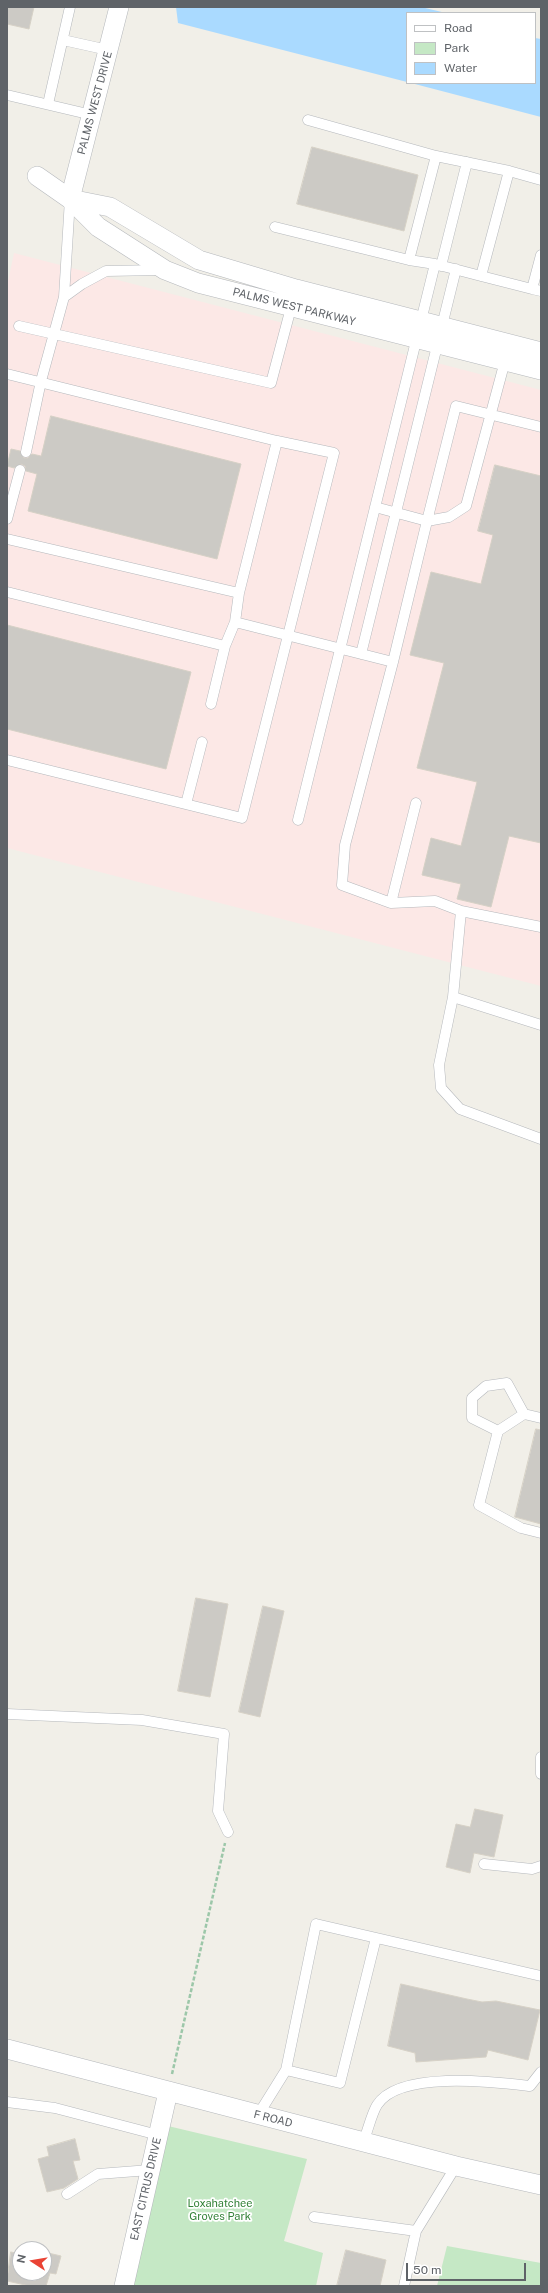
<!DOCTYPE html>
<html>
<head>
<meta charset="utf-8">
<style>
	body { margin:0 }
	#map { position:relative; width:548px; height:2293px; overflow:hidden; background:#f1efe8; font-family:"Public Sans",sans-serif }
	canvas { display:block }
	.frame { position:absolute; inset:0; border:8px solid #5f6368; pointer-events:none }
	.legend { position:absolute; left:406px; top:12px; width:130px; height:72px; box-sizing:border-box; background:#fff; border:1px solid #bfc1c3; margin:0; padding:5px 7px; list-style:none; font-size:12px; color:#5f6368 }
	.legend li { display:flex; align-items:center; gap:8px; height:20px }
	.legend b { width:20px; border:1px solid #bfc1c3 }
	.north { position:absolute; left:12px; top:2241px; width:40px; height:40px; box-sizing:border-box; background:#fff; border:1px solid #bfc1c3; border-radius:50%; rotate:282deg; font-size:11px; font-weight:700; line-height:16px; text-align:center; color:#5f6368 }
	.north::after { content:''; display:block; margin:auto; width:14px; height:18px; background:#ea4335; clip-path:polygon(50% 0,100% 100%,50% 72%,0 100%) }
	.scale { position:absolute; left:406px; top:2263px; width:120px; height:18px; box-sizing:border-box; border:2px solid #5f6368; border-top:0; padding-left:5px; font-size:12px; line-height:14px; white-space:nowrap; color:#5f6368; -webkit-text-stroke:3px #fff; paint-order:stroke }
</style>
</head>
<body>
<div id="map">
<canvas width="548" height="2293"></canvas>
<div class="frame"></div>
<ul class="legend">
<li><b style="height:5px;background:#fff"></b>Road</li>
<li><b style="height:11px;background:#c5e8c5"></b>Park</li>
<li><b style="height:11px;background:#aadaff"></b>Water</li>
</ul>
<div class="north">N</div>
<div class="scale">50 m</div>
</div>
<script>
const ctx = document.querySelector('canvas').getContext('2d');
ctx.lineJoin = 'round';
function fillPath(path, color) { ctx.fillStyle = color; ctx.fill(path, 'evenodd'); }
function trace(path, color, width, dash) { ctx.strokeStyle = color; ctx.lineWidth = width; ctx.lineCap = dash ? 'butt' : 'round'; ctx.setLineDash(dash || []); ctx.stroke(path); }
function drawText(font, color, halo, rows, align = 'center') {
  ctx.font = font + ' "Public Sans",sans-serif'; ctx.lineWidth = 3.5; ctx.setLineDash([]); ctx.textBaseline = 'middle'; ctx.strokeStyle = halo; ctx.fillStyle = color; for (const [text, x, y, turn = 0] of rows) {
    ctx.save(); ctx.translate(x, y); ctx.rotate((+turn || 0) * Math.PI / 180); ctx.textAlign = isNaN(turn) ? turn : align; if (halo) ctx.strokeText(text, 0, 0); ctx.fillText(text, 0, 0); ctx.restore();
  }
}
const medical = new Path2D(`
	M14 253 541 390V986L7 848V286Z`);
const green = new Path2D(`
	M168 2126 307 2159 284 2241 323 2253 316 2286H131Z
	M447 2246 541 2263V2286H437Z`);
const water = new Path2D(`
	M176 7H421L446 13H407V82L178 23Z
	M535 38 541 39V117L411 83H535Z`);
const building = new Path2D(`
	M7 7H34L29 29 7 24Z
	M312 147 418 175 404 231 297 204Z
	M51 416 241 464 217 559 28 511 37 474 26 471 25 466 21 464 14 468 7 466 11 449 20 451 24 458H28L32 454 41 456Z
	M495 465 541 476V843L509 836 491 907 457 899 461 884 422 875 431 838 461 846 477 782 417 768 444 663 410 655 431 572 481 584 493 535 478 531Z
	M7 625 191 672 166 769 7 729Z
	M536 1429 541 1430V1524L515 1517Z
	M196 1598 228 1604 210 1697 178 1691Z
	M263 1606 284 1611 260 1717 239 1712Z
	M475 1809 503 1815 494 1857 474 1853 470 1873 446 1867 456 1824 470 1827Z
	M401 1984 467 1999 482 2002 496 2001 540 2010 528 2060 488 2050 486 2057 416 2062 415 2053 388 2046Z
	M75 2139 80 2160 73 2161 78 2179 64 2188 47 2192 38 2159 49 2156 47 2147Z
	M346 2250 386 2260 380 2286H337Z
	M11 2252 20 2254V2273H44V2252L61 2256 56 2274 50 2273 46 2286H30L7 2281Z`);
const path = new Path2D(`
	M172 2074 225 1843`);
const lane = new Path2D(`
	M63 40 108 50
	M7 95 92 115
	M48 104 70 7
	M308 120 436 156
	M275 227 409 260
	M541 255 532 289 541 291
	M435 264 409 260 436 156 509 171
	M441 266 467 162
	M532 289 481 276 509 171 541 180
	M64 297 82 284 106 271 160 270
	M19 326 271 383 292 304
	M7 374 277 441 239 593
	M26 452 41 381 64 297 70 199
	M375 507 427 521 456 406 541 427
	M7 519 20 470
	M7 539 239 593 235 622 225 646 7 592
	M235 622 393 662
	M361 654 456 269
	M211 704 225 646
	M7 760 242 818 334 453 277 441
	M416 803 391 903 342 885 345 845 393 662 427 521 449 517 466 506 505 361
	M186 804 202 742
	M298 820 435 264 481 276
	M391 903 435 901 461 911 541 927
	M461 911 453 997 439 1065 441 1088 460 1109 541 1139
	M453 997 541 1025
	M541 1418 524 1414 498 1431 479 1505 521 1528 541 1533
	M498 1431 472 1418V1398L486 1386 507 1383 524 1414
	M7 1714 142 1720 224 1734 218 1811 228 1832
	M541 1757V1774
	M484 1864 532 1869 541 1866
	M286 2070 340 2083 376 1938
	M7 2102 55 2108 158 2135
	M258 2115 286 2070 316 1924 541 1976
	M363 2142C368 2131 371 2115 377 2105 399 2070 495 2082 530 2086L541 2072
	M67 2194 98 2174 150 2170
	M314 2217 416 2231 456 2166
	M404 2286 416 2231`);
const street = new Path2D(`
	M37 176 70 199 98 227 165 270 198 283 541 370
	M70 199 110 207 199 260 296 289 541 352
	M70 199 119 7
	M7 2049 456 2166 541 2185
	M124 2286 168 2092`);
const streetNames = [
	["PALMS WEST DRIVE",95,103,-75],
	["PALMS WEST PARKWAY",294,307,14],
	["F ROAD",273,2119,14],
	["EAST CITRUS DRIVE",146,2189,-77]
];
const parkNames = [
	["Loxahatchee",220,2204],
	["Groves Park",220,2217]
];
fillPath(medical, '#fce8e6');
fillPath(green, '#c5e8c5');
fillPath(water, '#aadaff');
fillPath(building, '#cccac5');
trace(building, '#d6d1c6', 1);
trace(lane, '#b5b8bc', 11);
trace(street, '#b5b8bc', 20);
trace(path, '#9cc7a9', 2.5, [4, 2]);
trace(lane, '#fff', 10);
trace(street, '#fff', 19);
drawText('11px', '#5f6368', '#fff', streetNames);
drawText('11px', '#348238', '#fff', parkNames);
</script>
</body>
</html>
